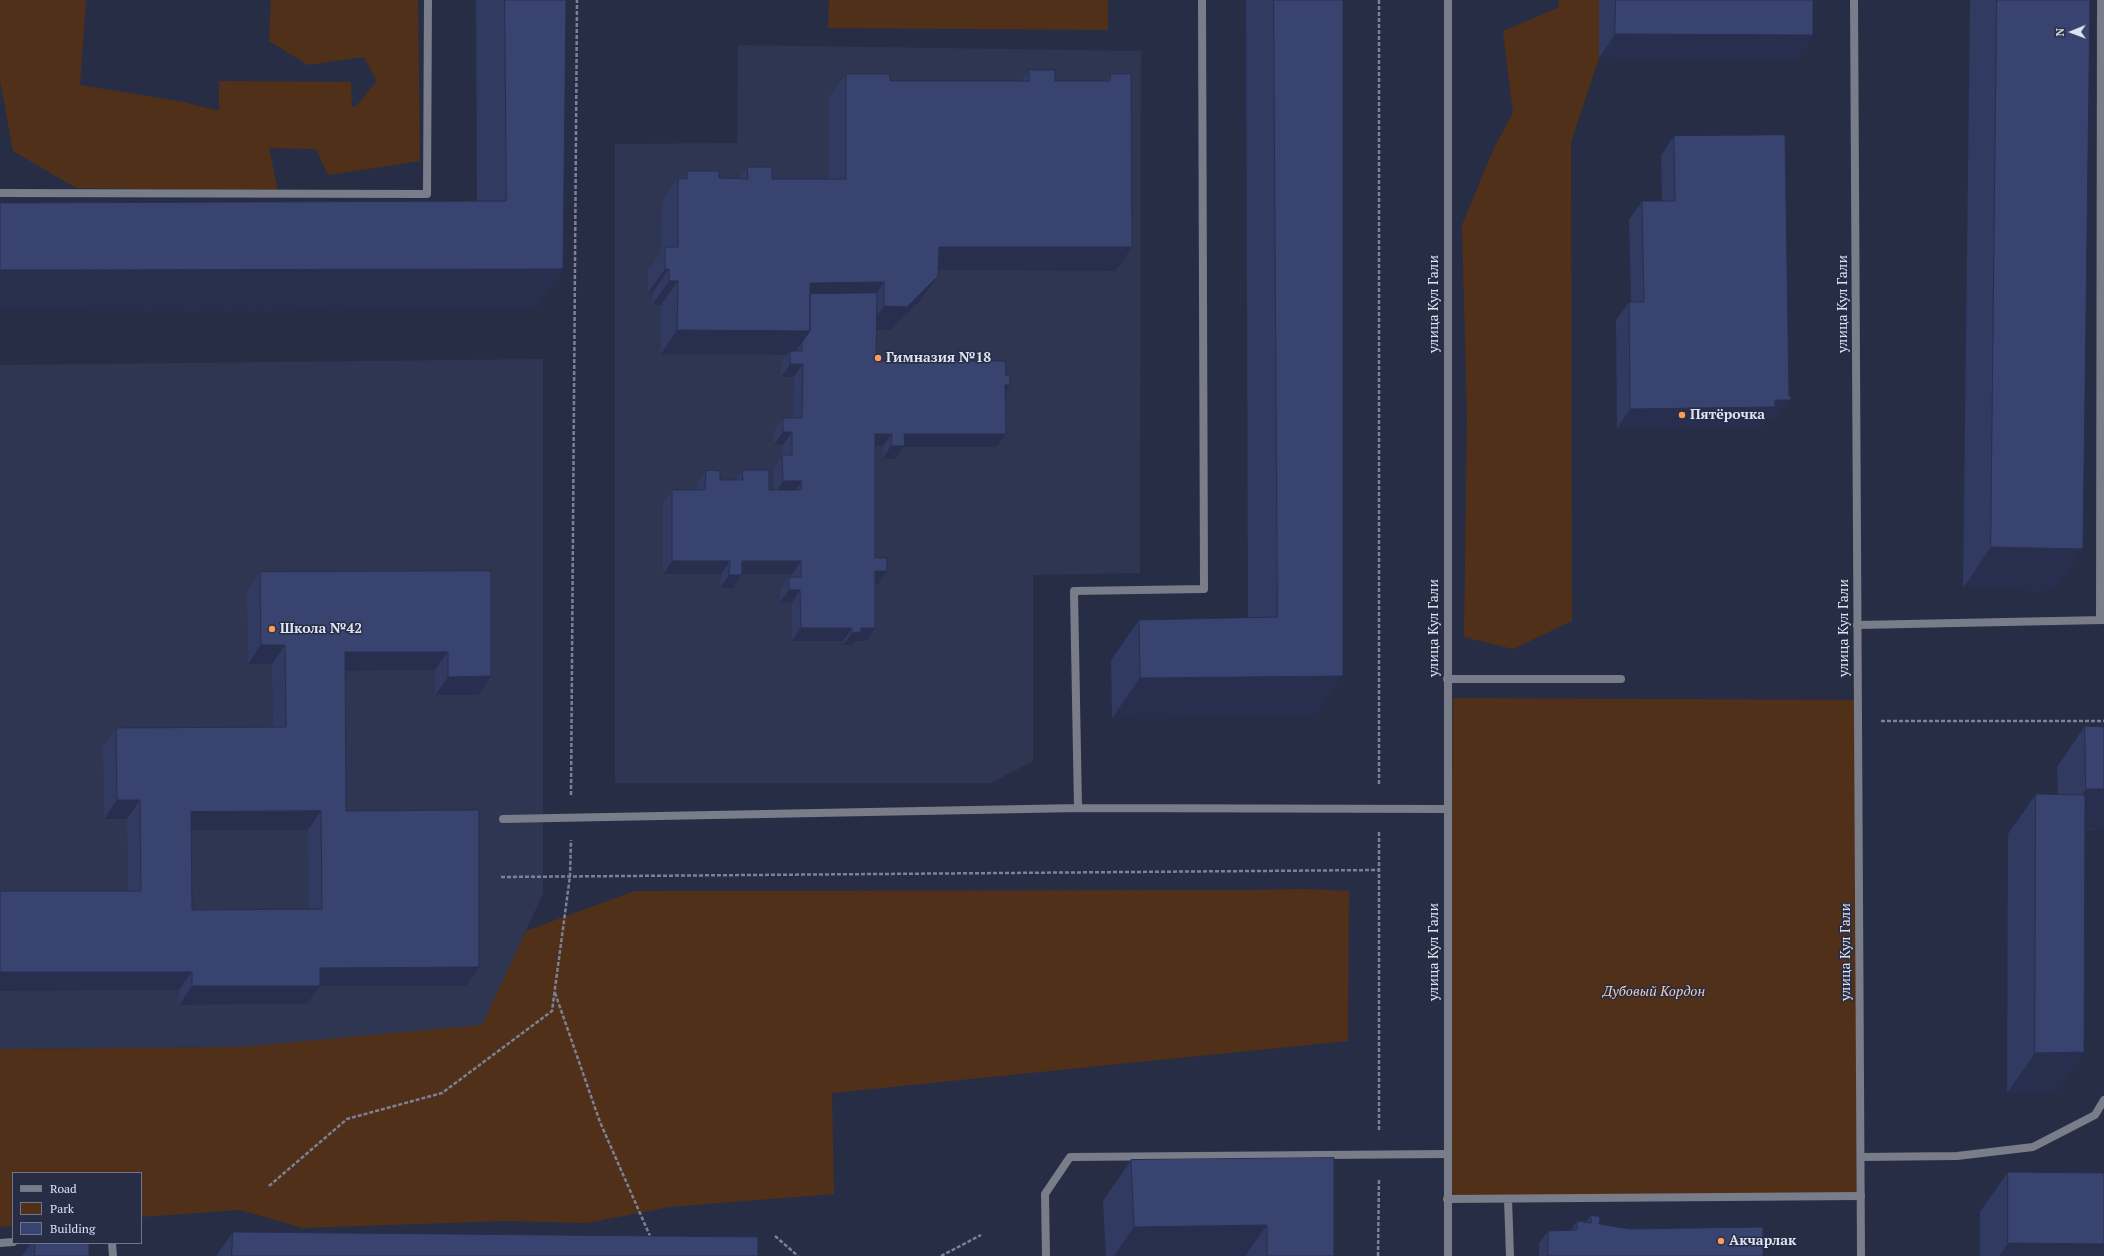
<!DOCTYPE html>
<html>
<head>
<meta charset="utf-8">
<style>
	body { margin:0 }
	#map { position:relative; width:2104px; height:1256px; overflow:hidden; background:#272d44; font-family:"PT Serif",serif }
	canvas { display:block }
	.legend { position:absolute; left:12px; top:1172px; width:130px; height:72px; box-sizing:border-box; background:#272d44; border:1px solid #70758a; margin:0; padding:5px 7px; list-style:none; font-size:12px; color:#dee2f2 }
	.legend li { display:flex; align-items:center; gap:8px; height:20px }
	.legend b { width:20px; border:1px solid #70758a }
	.north { position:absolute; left:2052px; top:12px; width:40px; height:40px; -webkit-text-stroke:3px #272d44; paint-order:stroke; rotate:269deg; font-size:11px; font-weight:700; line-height:16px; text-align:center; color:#dee2f2 }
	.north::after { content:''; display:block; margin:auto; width:14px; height:18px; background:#dee2f2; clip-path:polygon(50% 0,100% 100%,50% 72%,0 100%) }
</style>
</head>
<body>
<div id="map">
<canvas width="2104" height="1256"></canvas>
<ul class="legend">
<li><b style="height:5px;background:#797c89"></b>Road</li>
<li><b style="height:11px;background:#51301a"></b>Park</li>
<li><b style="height:11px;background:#394370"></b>Building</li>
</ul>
<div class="north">N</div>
</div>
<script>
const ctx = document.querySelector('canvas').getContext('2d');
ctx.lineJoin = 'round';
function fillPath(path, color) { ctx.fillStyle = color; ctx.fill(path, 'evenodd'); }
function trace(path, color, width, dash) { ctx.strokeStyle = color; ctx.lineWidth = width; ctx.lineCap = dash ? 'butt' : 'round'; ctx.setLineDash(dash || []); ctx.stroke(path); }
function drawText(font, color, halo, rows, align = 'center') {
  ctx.font = font + ' "PT Serif",serif'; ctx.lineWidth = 3; ctx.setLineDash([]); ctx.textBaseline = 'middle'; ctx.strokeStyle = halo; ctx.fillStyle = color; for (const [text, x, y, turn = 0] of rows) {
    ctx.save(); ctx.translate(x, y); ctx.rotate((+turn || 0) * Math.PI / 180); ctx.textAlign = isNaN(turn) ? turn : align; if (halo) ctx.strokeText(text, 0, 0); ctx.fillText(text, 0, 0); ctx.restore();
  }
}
const built = new Path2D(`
	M738 45 1141 51 1140 573 1033 575V761L991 783H615V144L737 143Z
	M543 359V894L482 1025 241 1047 0 1049V365Z`);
const green = new Path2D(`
	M0 0H86L80 85 184 102 219 111V81L351 82 352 107 357 105 377 81 364 57 308 65 269 41 271 0H418L420 161 328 175 316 149 269 148 278 191 76 188 13 151 0 80Z
	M829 0H1108V30L828 28Z
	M1559 0H1599V58L1571 142 1572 621 1513 649 1464 637 1467 417 1462 225 1494 148 1513 113 1503 31 1558 8Z
	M1453 698 1857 700 1861 1196 1447 1199Z
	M1306 889 1349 891 1348 1041 832 1093 834 1194 669 1207 587 1223 505 1221 303 1228 240 1210 141 1217V1173H13V1226L0 1227V1049L241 1047 482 1025 526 931 634 891 1243 890Z`);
const path = new Path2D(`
	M1379 0V785
	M1881 721H2104
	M571 795 577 0
	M1379 832V1131
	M501 877 1379 870
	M555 993 600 1122 650 1236
	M269 1186 347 1119 442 1093 552 1011 570 876 571 840
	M775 1236 798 1256
	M941 1256 981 1235
	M1378 1256 1379 1178`);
const lane = new Path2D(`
	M1202 0 1204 589 1074 591 1078 808 1447 809
	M0 193 427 194 428 0
	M2100 620 2101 0
	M1857 625 2104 620
	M1447 679H1621
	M503 819 1078 808
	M1861 1157 1957 1156 2033 1147 2095 1115 2104 1100
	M1447 1199 1861 1196
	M1508 1199 1510 1256
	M0 1243 13 1242
	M112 1243 113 1256
	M1046 1256 1045 1194 1070 1157 1447 1154`);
const street = new Path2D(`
	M1448 0V1256
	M1854 0 1861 1256`);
const wall = new Path2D(`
	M476 0H566L563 269 535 309 0 310V203L477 201Z
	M1246 0H1343L1315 716 1112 718 1111 660 1139 620 1248 618Z
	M1599 0H1813V35L1796 59 1599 58Z
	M1970 0H2090L2055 590 1963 588Z
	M1029 70 1055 81H1106L1111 74 1132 247 1116 271 938 270 921 300 890 330H876V361L1005 391 1006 434 997 447H904L896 459H882L883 446H875V558L878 584H875L866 641H855L852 645H843V641H792V603L780 602V589L789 577H792V574H742L733 588H720L721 574H663V503L672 490H697V483L706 470 720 480H736L742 470 769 490H774V467L783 455V445H774V431L783 418H793L794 377H781V364L787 355 661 354V305H652V293H648V271L661 252 662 202 678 178 682 179 687 171 719 178 739 179 747 167 772 179H829V97L846 74 890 81H1021Z
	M1674 136 1778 418H1767L1762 426 1617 428 1616 320 1629 302H1631L1629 220 1642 201H1662L1661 155Z
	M491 571V676L478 695H435V670L345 671 346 811 479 967 466 986H320L307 1004 179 1005V990L0 991V891H128L127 819H104L103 747 116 728H273L272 664H248L247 591 260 572ZM191 830H308L309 909 192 910Z
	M2085 726 2104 727V830H2085L2084 1052 2056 1092 2007 1093 2008 834 2036 794 2058 795 2057 767Z
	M1131 1160 1334 1256H1106L1103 1201Z
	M2008 1172 2104 1256H1980V1212Z
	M1591 1215 1599 1224 1763 1256H1539V1243L1548 1231 1571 1230 1577 1221 1586 1222Z
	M233 1232 758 1256H216Z
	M31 1243H89V1256H22Z`);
const shadedWall = new Path2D(`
	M1615 34 1813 35 1796 59 1599 58Z
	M939 247H1132L1116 271 922 270Z
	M563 269 535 309 0 310V270Z
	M665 269H669L652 293H648Z
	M938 276 921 300 890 330H867L884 306Z
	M669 281H678L661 305H652Z
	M884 282 868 306 803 294 810 283Z
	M677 330 810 331 793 355 790 351 787 355 661 354Z
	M790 364H803L794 377H781Z
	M1005 385H1010L1001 398Z
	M1775 400H1791L1778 418H1767L1762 426 1617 428 1630 409Z
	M783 432H792L783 445H774Z
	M875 434H892L883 446H866Z
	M904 434H1006L997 447H904L896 459H882L891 446Z
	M783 481H802L793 494H774Z
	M1991 547 2083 549 2055 590 1963 588Z
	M672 561H730L721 574H663Z
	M742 561H801L792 574H733Z
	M875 571H887L878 584H866Z
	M729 575H742L733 588H720Z
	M789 590H800L792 603 780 602Z
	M801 628H852L843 641H792Z
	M861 628H875L866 641H855L852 645H843L852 633Z
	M261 645H285L272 664H248Z
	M345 652H448L435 670 332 671Z
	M491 676 478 695H435L448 677Z
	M1343 676 1315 716 1112 718 1140 678Z
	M2086 789H2104V830L2058 829Z
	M117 800H140L127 819H104Z
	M321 811 308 830H178L191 812Z
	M479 967 466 986H320L307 1004 179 1005 192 986 320 968Z
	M0 972H192L179 990 0 991Z
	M2084 1052 2056 1092 2007 1093 2035 1053Z
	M1267 1225 1245 1256H1114L1134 1227Z
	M2008 1243 2104 1244V1256H1999Z`);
const building = new Path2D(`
	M505 0H566L563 269 0 270V203L506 201Z
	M1274 0H1343V676L1140 678 1139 620 1277 617Z
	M1616 0H1813V35L1615 34Z
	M1997 0H2090L2083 549 1991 547Z
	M1029 70H1055V81H1110L1111 74H1131L1132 247H939L938 276 907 307 884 306V282L810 283V331L677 330 678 281H669V269H665V247H678V178L687 179V171H719V178L748 179 747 167H772V179H846V74H890V81H1029Z
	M1785 135 1789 396H1791V400H1775V407L1630 409 1629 302H1644L1642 201H1675L1674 136Z
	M877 293 876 361H1005L1006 376 1010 375V385H1005L1006 434H904L905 446H891L892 434H875V558H887V571H875V628H861V632L852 633V628H801L800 590H789V577H801V561H742V575H729L730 561H672V490H705L706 470 720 471V480H743L742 470H769V490H801L802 481H783L782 455H792V432H783V418H802L803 364H790V351H802V342L810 331V294Z
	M491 571V676L448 677V652H345L346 811 479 810V967L320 968V986H192V972H0V891H141L140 800H117L116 728 286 727 285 645H261L260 572ZM321 811 322 909 192 910 191 812Z
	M2085 726 2104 727V789H2086Z
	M2036 794 2085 795 2084 1052 2035 1053Z
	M1334 1158V1256H1267V1225L1134 1227 1131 1160Z
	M2008 1172 2104 1173V1244L2008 1243Z
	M1591 1215 1600 1217 1599 1224 1630 1229 1763 1227V1256H1548V1231L1577 1230V1221L1591 1223Z
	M233 1232 758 1237V1256H232Z
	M35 1243H89V1256H35Z`);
const markers = [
	[878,358,4,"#fe9b58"],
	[1682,415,4,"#fe9b58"],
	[272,629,4,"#fe9b58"],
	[1721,1241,4,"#fe9b58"]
];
const streetNames = [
	["улица Кул Гали",1434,304,-90],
	["улица Кул Гали",1843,304,-90],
	["улица Кул Гали",1434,628,-90],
	["улица Кул Гали",1844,628,-90],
	["улица Кул Гали",1434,952,-90],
	["улица Кул Гали",1846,952,-90]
];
const poiNames = [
	["Гимназия №18",886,358],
	["Пятёрочка",1690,415],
	["Школа №42",280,629],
	["Акчарлак",1729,1241]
];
const parkNames = [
	["Дубовый Кордон",1654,992]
];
fillPath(built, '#2f3652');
fillPath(green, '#51301a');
trace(path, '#7c8195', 2.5, [4, 2]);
trace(lane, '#797c89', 8);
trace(street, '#797c89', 8);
fillPath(wall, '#313a60');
fillPath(shadedWall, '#282f4e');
fillPath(building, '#394370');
trace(building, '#282f4e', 1);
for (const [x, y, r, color] of markers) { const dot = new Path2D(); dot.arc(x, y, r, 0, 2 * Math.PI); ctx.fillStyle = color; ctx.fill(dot); trace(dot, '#272d44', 1.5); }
drawText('14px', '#dee2f2', '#272d44', streetNames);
drawText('bold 14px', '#dee2f2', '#272d44', poiNames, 'left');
drawText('italic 14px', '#f8caad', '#272d44', parkNames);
</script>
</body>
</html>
